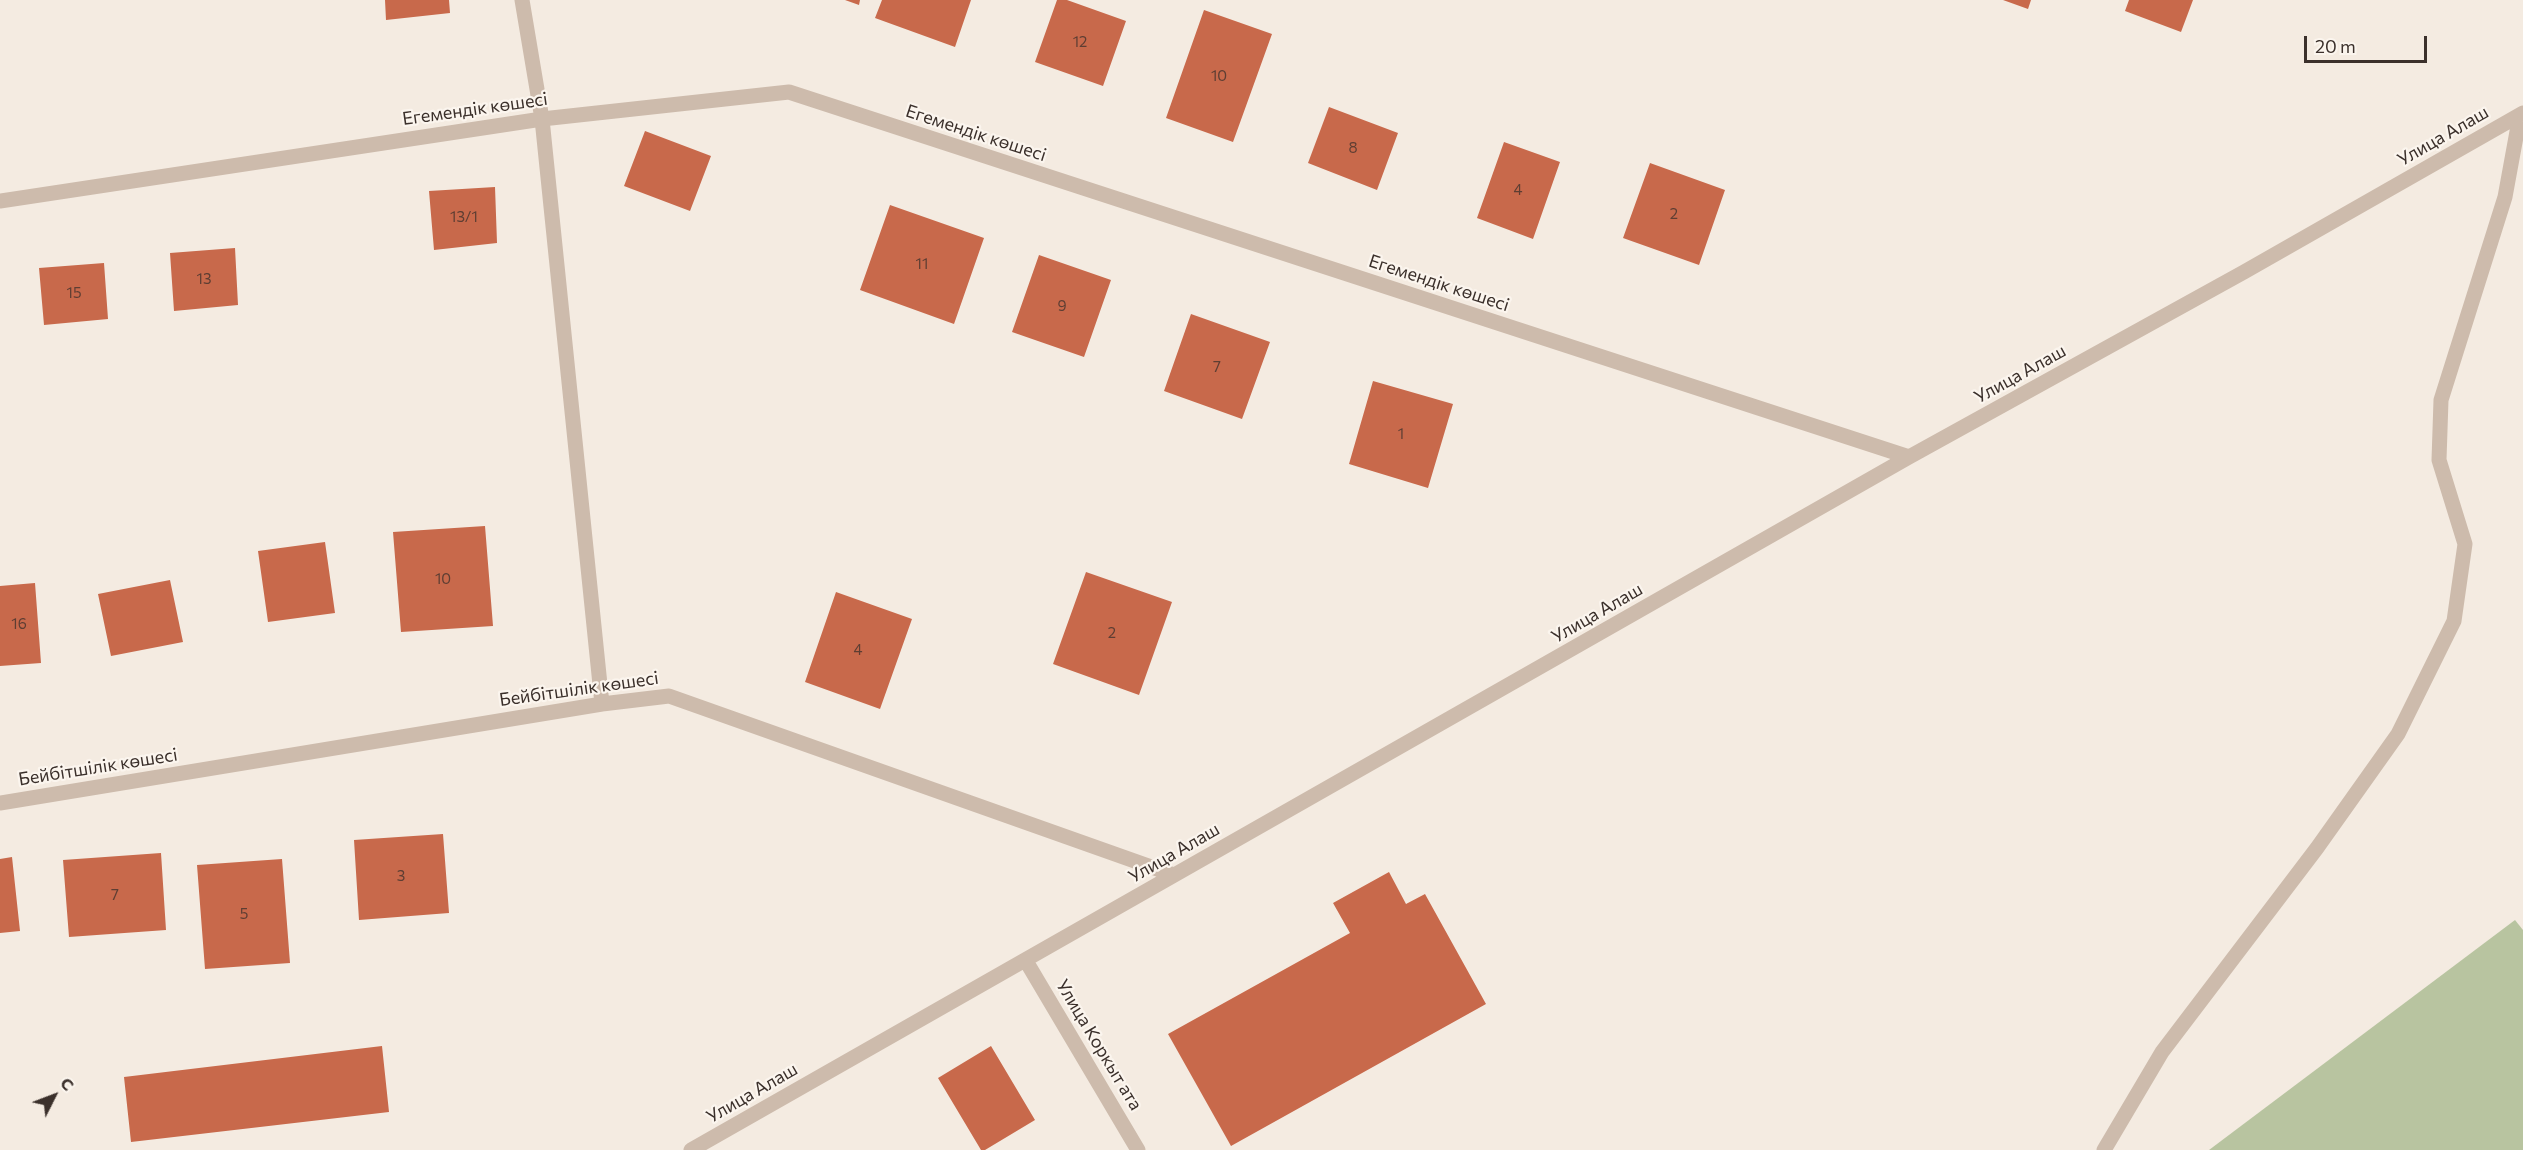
<!DOCTYPE html>
<html>
<head>
<meta charset="utf-8">
<style>
	body { margin:0 }
	#map { position:relative; width:2523px; height:1150px; overflow:hidden; background:#f4ebe1; font-family:Commissioner,sans-serif }
	canvas { display:block }
	.north { position:absolute; left:24px; top:1066px; width:60px; height:60px; -webkit-text-stroke:4px #fbf5ee; paint-order:stroke; rotate:48deg; font-size:16px; font-weight:700; line-height:24px; text-align:center; color:#3b302b }
	.north::after { content:''; display:block; margin:auto; width:21px; height:27px; background:#3b302b; clip-path:polygon(50% 0,100% 100%,50% 72%,0 100%) }
	.scale { position:absolute; left:2304px; top:36px; width:123px; height:27px; box-sizing:border-box; border:3px solid #3b302b; border-top:0; padding-left:8px; font-size:18px; line-height:21px; white-space:nowrap; color:#3b302b; -webkit-text-stroke:4px #fbf5ee; paint-order:stroke }
</style>
</head>
<body>
<div id="map">
<canvas width="2523" height="1150"></canvas>
<div class="north">С</div>
<div class="scale">20 m</div>
</div>
<script>
const ctx = document.querySelector('canvas').getContext('2d');
ctx.lineJoin = 'round';
function fillPath(path, color) { ctx.fillStyle = color; ctx.fill(path, 'evenodd'); }
function trace(path, color, width, dash) { ctx.strokeStyle = color; ctx.lineWidth = width; ctx.lineCap = dash ? 'butt' : 'round'; ctx.setLineDash(dash || []); ctx.stroke(path); }
function drawText(font, color, halo, rows, align = 'center') {
  ctx.font = font + ' Commissioner,sans-serif'; ctx.lineWidth = 4.5; ctx.setLineDash([]); ctx.textBaseline = 'middle'; ctx.strokeStyle = halo; ctx.fillStyle = color; for (const [text, x, y, turn = 0] of rows) {
    ctx.save(); ctx.translate(x, y); ctx.rotate((+turn || 0) * Math.PI / 180); ctx.textAlign = isNaN(turn) ? turn : align; if (halo) ctx.strokeText(text, 0, 0); ctx.fillText(text, 0, 0); ctx.restore();
  }
}
const green = new Path2D(`
	M2515 920 2523 930V1150H2209Z`);
const building = new Path2D(`
	M385 0H449L450 13 386 20Z
	M845 0H860L859 5Z
	M882 0H971L955 47 875 18Z
	M1057 0H1067L1126 21 1103 86 1035 62Z
	M2003 0H2031L2028 9Z
	M2129 0H2193L2181 32 2125 11Z
	M1204 10 1272 34 1233 142 1166 118Z
	M1329 107 1398 133 1377 190 1308 163Z
	M645 131 711 156 690 211 624 186Z
	M1504 142 1560 162 1533 239 1477 218Z
	M1650 163 1725 190 1699 265 1623 238Z
	M495 187 497 243 434 250 429 191Z
	M890 205 984 238 954 324 860 290Z
	M235 248 238 305 174 311 170 253Z
	M1039 255 1111 280 1084 357 1012 332Z
	M104 263 108 319 44 325 39 268Z
	M1191 314 1270 342 1242 419 1164 391Z
	M1373 381 1453 404 1428 488 1349 464Z
	M485 526 493 626 401 632 393 532Z
	M325 542 335 613 268 622 258 551Z
	M1086 572 1172 602 1139 695 1053 664Z
	M170 580 183 642 111 656 98 594Z
	M35 583 41 663 0 666V586Z
	M836 592 912 619 880 709 805 682Z
	M443 834 449 913 359 920 354 840Z
	M161 853 166 930 69 937 63 860Z
	M12 857 20 931 0 933V859Z
	M282 859 290 963 205 969 197 865Z
	M1389 872 1406 904 1425 894 1486 1004 1231 1146 1168 1034 1350 933 1333 903Z
	M382 1046 389 1112 131 1142 124 1077Z
	M991 1046 1035 1120 985 1150H981L938 1078Z`);
const minor = new Path2D(`
	M522 0 542 119 602 704
	M0 201 542 119 789 92 1909 457
	M0 803 602 704 669 696 1174 875
	M1026 961 1138 1150
	M691 1150 1909 457 2244 272 2523 113
	M2104 1150 2162 1052 2317 848 2398 734 2454 621 2465 544 2439 460 2441 400 2505 197 2520 115`);
const numberNames = [
	["12",1080,42],
	["10",1219,76],
	["8",1353,148],
	["4",1518,190],
	["2",1674,214],
	["13/1",464,217],
	["11",922,264],
	["13",204,279],
	["15",74,293],
	["9",1062,306],
	["7",1217,367],
	["1",1401,434],
	["10",443,579],
	["16",19,624],
	["2",1112,633],
	["4",858,650],
	["3",401,876],
	["7",115,895],
	["5",244,914]
];
const streetNames = [
	["Егемендік көшесі",475,109,-8],
	["Егемендік көшесі",976,133,18],
	["Улица Алаш",2443,136,-30],
	["Егемендік көшесі",1439,283,18],
	["Улица Алаш",2020,374,-29],
	["Улица Алаш",1597,613,-30],
	["Бейбітшілік көшесі",579,689,-8],
	["Бейбітшілік көшесі",98,767,-9],
	["Улица Алаш",1174,853,-30],
	["Улица Коркыт ата",1099,1045,59],
	["Улица Алаш",752,1093,-30]
];
fillPath(green, '#b8c4a0');
fillPath(building, '#c8694b');
trace(minor, '#cdbbac', 15);
drawText('15px', '#5e3e33', null, numberNames);
drawText('18px', '#3b302b', '#fbf5ee', streetNames);
</script>
</body>
</html>
